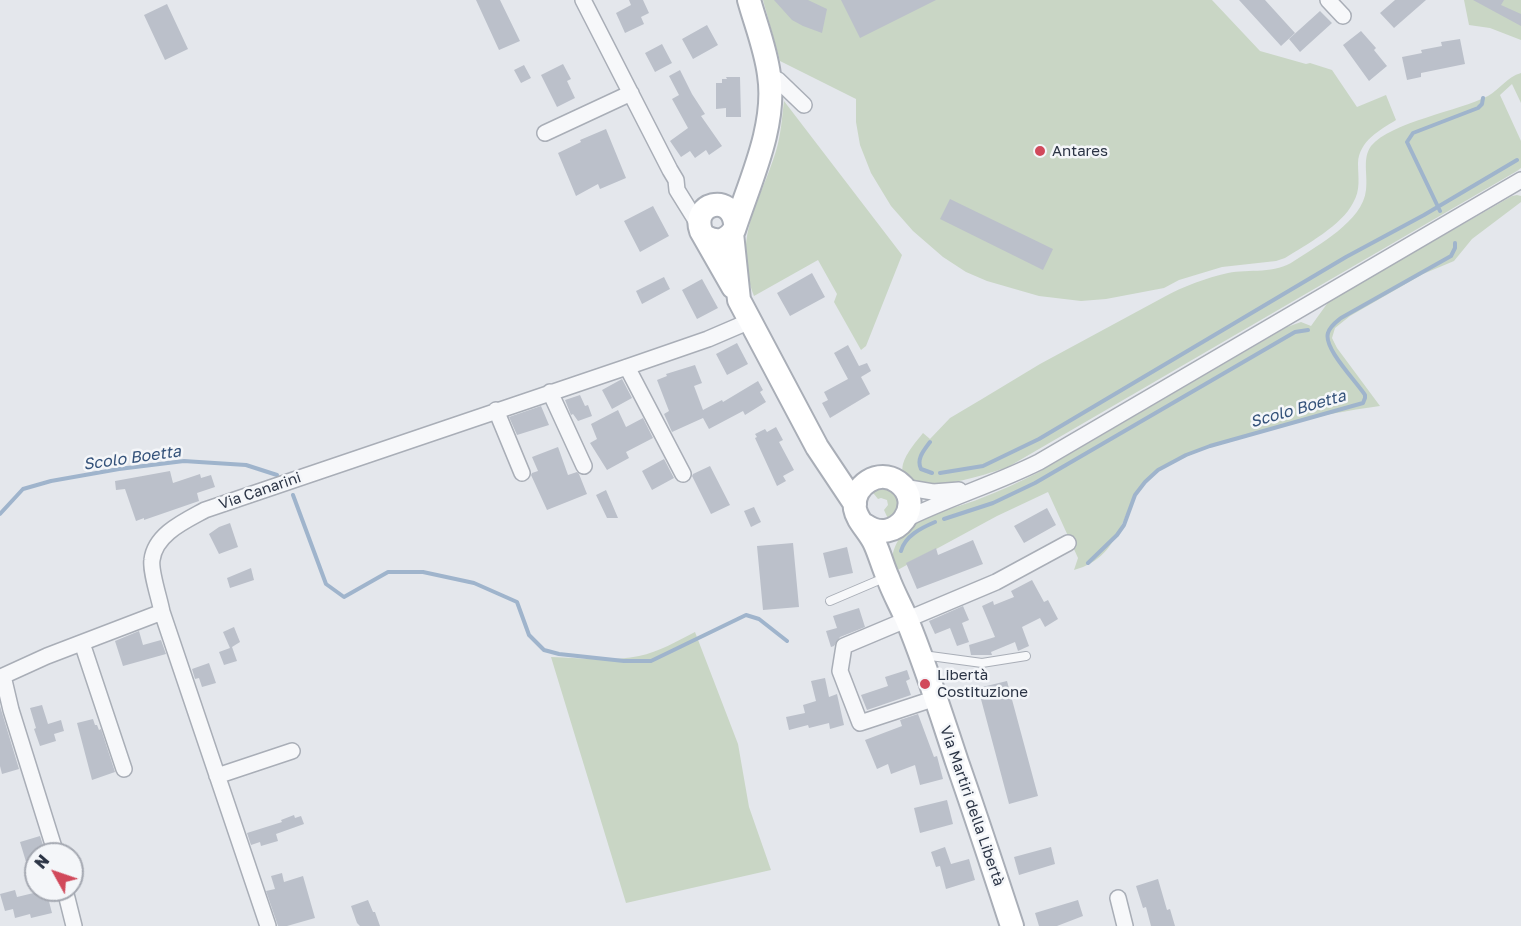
<!DOCTYPE html>
<html>
<head>
<meta charset="utf-8">
<style>
	body { margin:0 }
	#map { position:relative; width:1521px; height:926px; overflow:hidden; background:#e4e7ec; font-family:"Golos Text",sans-serif }
	canvas { display:block }
	.north { position:absolute; left:24px; top:842px; width:60px; height:60px; box-sizing:border-box; background:#f4f6f9; border:2px solid #a4a8b1; border-radius:50%; rotate:310deg; font-size:16px; font-weight:700; line-height:24px; text-align:center; color:#2b3445 }
	.north::after { content:''; display:block; margin:auto; width:21px; height:27px; background:#d1495b; clip-path:polygon(50% 0,100% 100%,50% 72%,0 100%) }
</style>
</head>
<body>
<div id="map">
<canvas width="1521" height="926"></canvas>
<div class="north">N</div>
</div>
<script>
const ctx = document.querySelector('canvas').getContext('2d');
ctx.lineJoin = 'round';
function fillPath(path, color) { ctx.fillStyle = color; ctx.fill(path, 'evenodd'); }
function trace(path, color, width, dash) { ctx.strokeStyle = color; ctx.lineWidth = width; ctx.lineCap = dash ? 'butt' : 'round'; ctx.setLineDash(dash || []); ctx.stroke(path); }
function drawText(font, color, halo, rows, align = 'center') {
  ctx.font = font + ' "Golos Text",sans-serif'; ctx.lineWidth = 5; ctx.setLineDash([]); ctx.textBaseline = 'middle'; ctx.strokeStyle = halo; ctx.fillStyle = color; for (const [text, x, y, turn = 0] of rows) {
    ctx.save(); ctx.translate(x, y); ctx.rotate((+turn || 0) * Math.PI / 180); ctx.textAlign = isNaN(turn) ? turn : align; if (halo) ctx.strokeText(text, 0, 0); ctx.fillText(text, 0, 0); ctx.restore();
  }
}
const green = new Path2D(`
	M763 0H1212L1260 51 1306 64 1310 63 1332 70 1357 107 1386 95 1396 120C1380 130 1359 141 1358 163 1358 177 1361 190 1353 203 1342 225 1306 245 1285 258L1276 261 1222 267 1179 280 1164 288 1106 299 1081 301 1039 296 987 281 966 272 943 257 913 231 891 206 871 173 860 145 856 122V99L780 61Z
	M1464 0H1521V40L1490 28 1469 25Z
	M1521 73V103L1512 84 1500 95 1521 141V168L1517 171 1008 467C993 472 893 507 903 464 906 453 916 442 923 433L930 439 950 418 982 399 1040 364 1164 297C1184 286 1206 278 1228 273 1249 269 1276 274 1294 261 1318 245 1363 221 1366 190 1368 174 1362 159 1371 146 1391 122 1459 111 1488 96 1500 89 1507 77 1521 73Z
	M784 101 902 255 866 346 861 350 834 302 837 294 818 260 754 296C732 236 759 206 776 151 781 135 782 117 784 101Z
	M1517 195 1521 196V202L1472 239 1454 261 1423 274 1350 316 1335 328 1332 338 1337 348 1380 406C1316 415 1250 429 1190 455 1178 461 1163 466 1153 474 1119 502 1127 556 1074 570L1078 558 1048 492 997 516 892 573C887 519 941 514 979 499 1000 491 1020 482 1039 472L1287 327 1301 322 1311 326 1329 301 1512 196Z
	M881 485 896 492 900 508 889 521 884 510 888 505 887 500 881 498 878 499 870 489Z
	M695 632 738 744 749 807 771 870 626 903 551 657C579 658 611 662 639 656 659 652 677 641 695 632Z`);
const stream = new Path2D(`
	M1440 211 1407 142 1413 133 1478 108 1482 104 1483 98
	M930 442C924 450 916 459 921 469L932 473
	M940 473 983 466 1039 439 1346 257 1424 215 1517 160
	M293 495 326 584 344 597 388 572H423L474 583 517 602 529 635 544 650 559 654 624 661H651L746 615 759 619 787 641
	M0 514 23 489 51 481 119 469 184 461 199 462 246 465 277 475
	M944 519 993 503 1035 483 1295 332 1308 330
	M901 551C905 536 921 528 935 522
	M1088 563 1117 535 1124 525 1135 495 1145 482 1158 470 1186 455 1210 446 1363 403 1365 398V395C1356 381 1323 348 1328 333 1330 326 1336 322 1341 318L1451 256 1455 248V243`);
const building = new Path2D(`
	M476 0H500L520 41 499 50Z
	M629 0H643L649 13 641 17 644 24 625 33 616 13 631 5Z
	M774 0H808L827 9 822 33 803 26 792 20Z
	M841 0H936L860 38Z
	M1239 0H1265L1295 33 1281 46Z
	M1395 0H1426L1394 28 1380 13Z
	M1473 0H1504L1501 5 1521 14V26Z
	M167 4 188 49 165 60 144 15Z
	M1320 11 1332 23 1300 52 1289 39Z
	M707 25 718 45 693 59 682 39Z
	M1361 31 1376 48 1374 50 1387 66 1369 81 1343 45Z
	M1460 39 1465 64 1421 73V77L1407 80 1402 57 1422 53 1421 50 1442 46 1441 42Z
	M662 44 672 63 655 72 645 53Z
	M563 64 571 79 567 81 575 98 557 107 541 75Z
	M524 65 531 78 521 83 514 70Z
	M680 70 692 94 705 114 701 116 722 146 709 155 706 150 695 158 690 151 681 157 670 141 688 128 672 99 679 95 669 76Z
	M726 77H740L741 117H726V108L716 109V83H722V79H727Z
	M606 129 626 178 600 189 598 184 576 196 558 153 581 142 580 140Z
	M950 199 1053 249 1043 270 940 219Z
	M653 206 669 236 640 252 624 221Z
	M812 273 825 297 790 316 777 293Z
	M664 277 670 289 642 304 636 291Z
	M702 279 718 308 697 319 682 290Z
	M737 343 748 364 727 375 716 354Z
	M848 345 859 366 867 363 871 371 861 377 870 394 830 418 822 403 828 400 824 392 848 379 834 353Z
	M695 365 702 383 694 386 703 410 722 400 723 402 758 381 763 390 760 392 766 402 745 415 743 411 709 429 703 418 672 432 664 414 669 411 657 380 667 376 666 374Z
	M622 379 632 398 612 409 602 390Z
	M580 395 585 406 588 405 592 416 578 421 573 414 571 415 565 400Z
	M541 406 549 425 517 435 509 417Z
	M618 410 626 427 643 418 653 438 626 452 629 458 607 470 590 443 597 439 591 424Z
	M776 427 783 440 779 442 794 470 783 476 786 481 777 486 755 438 757 437 755 434 765 429 767 432Z
	M558 447 568 475 577 472 579 474 587 494 547 510 531 475 532 473 538 471 532 457Z
	M664 459 674 478 652 490 642 471Z
	M710 466 730 505 711 514 692 476 693 474Z
	M170 471 173 483 200 474 201 478 211 475 215 487 197 493 199 501 144 520V518L136 521 125 489 116 490 115 481Z
	M606 490 618 518H607L596 495Z
	M754 507 761 522 751 527 744 511Z
	M1047 508 1056 525 1024 543 1014 526Z
	M230 523 238 547 219 554 209 534 219 527Z
	M973 540 983 564 917 589 906 563 936 548 938 555Z
	M793 543 799 607 763 610 757 546Z
	M847 547 853 573 829 578 823 553Z
	M251 568 254 580 230 588 227 578Z
	M1032 580 1044 602 1048 600 1058 619 1045 627 1040 618 1022 627 1029 646 1018 651 1015 642 991 652 992 655H971L969 645 995 637 982 606 993 601 994 605 1014 597 1011 591Z
	M963 606 969 620 962 623 969 642 957 646 950 628 935 634 929 621Z
	M859 608 865 627 840 637 834 646 831 647 826 631 837 628 833 616Z
	M234 627 240 642 232 647 237 661 224 665 219 652 230 648 223 632Z
	M139 631 143 645 161 640 166 654 123 666 115 641Z
	M209 663 216 683 202 687 199 678 195 679 192 669Z
	M907 670 910 679 906 681 911 695 867 710 861 695 888 686 885 677Z
	M825 678 829 697 837 694 844 725 830 729 829 723 809 728 808 725 789 730 786 717 805 713 803 705 816 701 811 681Z
	M1007 681 1038 796 1009 804 978 688Z
	M42 705 48 724 61 720 64 731 54 734 56 741 40 746 34 729 36 728 30 708Z
	M0 706 19 769 2 774 0 766Z
	M918 714 934 757 937 756 943 779 920 785 915 765 891 774 888 764 877 769 865 740 902 726 900 720Z
	M93 719 95 725H97L99 730 101 729 115 772 92 780 77 723Z
	M947 800 953 824 920 833 914 808Z
	M294 815 295 818 301 816 304 824 276 834 278 841 261 846 260 842 251 845 247 833 282 822 281 820Z
	M40 836 46 854H36V863L27 865 20 842Z
	M945 847 951 864 969 859 975 880 946 889 940 866 936 867 931 852Z
	M1051 847 1055 864 1019 875 1014 857Z
	M282 873 284 882 303 876 315 918 287 926H278L266 891 275 889 271 876Z
	M1158 879 1167 910 1170 909 1175 926H1151L1146 907 1143 908 1136 886Z
	M15 890 17 897 46 890 52 913 31 918 30 914 15 918 13 909 5 911 0 894Z
	M368 900 373 912H375L380 926H360L357 923 351 906Z
	M1078 900 1083 916 1057 926H1039L1035 913Z`);
const lane = new Path2D(`
	M830 601 884 578
	M923 655 982 663 1026 656`);
const street = new Path2D(`
	M583 0 670 170 676 180 677 190 700 227
	M1328 0 1343 16
	M770 76 778 80 804 105
	M545 133 631 93
	M627 367 683 474
	M550 392 584 466
	M496 410 522 473
	M903 487 933 492 959 490
	M904 520C948 498 995 484 1039 462L1521 180
	M82 643 124 769
	M936 698 860 723 840 671 844 646 996 582 1068 543
	M217 776 292 751
	M56 854 11 710 3 676 47 656 162 612
	M65 890 74 926
	M1118 898 1125 926
	M268 926 162 612C160 600 150 571 152 560 155 534 185 521 205 510L627 367 708 339 750 321`);
const secondary = new Path2D(`
	M732 233 739 300 817 447 855 504
	M706 237C717 243 727 241 734 230 749 183 777 126 769 75 766 50 756 25 749 0
	M733 287 701 231C691 203 731 193 735 223
	M865 525C896 547 927 503 898 482 879 468 852 485 855 509 857 521 870 532 875 544 880 555 883 567 888 578 893 592 901 606 907 620 926 666 941 714 957 762 976 816 994 871 1012 926`);
const markers = [
	[1040,151,6,"#d1495b"],
	[925,684,6,"#d1495b"]
];
const poiNames = [
	["Antares",1052,151],
	["Libertà",937,675],
	["Costituzione",937,692]
];
const streetNames = [
	["Via Canarini",260,491,-19],
	["Via Martiri della Libertà",972,806,71]
];
const waterNames = [
	["Scolo Boetta",1298,409,-16],
	["Scolo Boetta",132,458,-8]
];
fillPath(green, '#c9d6c5');
trace(stream, '#9fb4cc', 4);
fillPath(building, '#bbc0ca');
trace(lane, '#a9aeb7', 10);
trace(street, '#a9aeb7', 18);
trace(secondary, '#a9aeb7', 26);
trace(lane, '#f7f8fa', 8);
trace(street, '#f7f8fa', 15);
trace(secondary, '#fff', 22);
for (const [x, y, r, color] of markers) { const dot = new Path2D(); dot.arc(x, y, r, 0, 2 * Math.PI); ctx.fillStyle = color; ctx.fill(dot); trace(dot, '#f4f6f9', 2); }
drawText('15px', '#2b3445', '#f4f6f9', poiNames, 'left');
drawText('15px', '#2b3445', '#f4f6f9', streetNames);
drawText('italic 16px', '#34527a', '#f4f6f9', waterNames);
</script>
</body>
</html>
